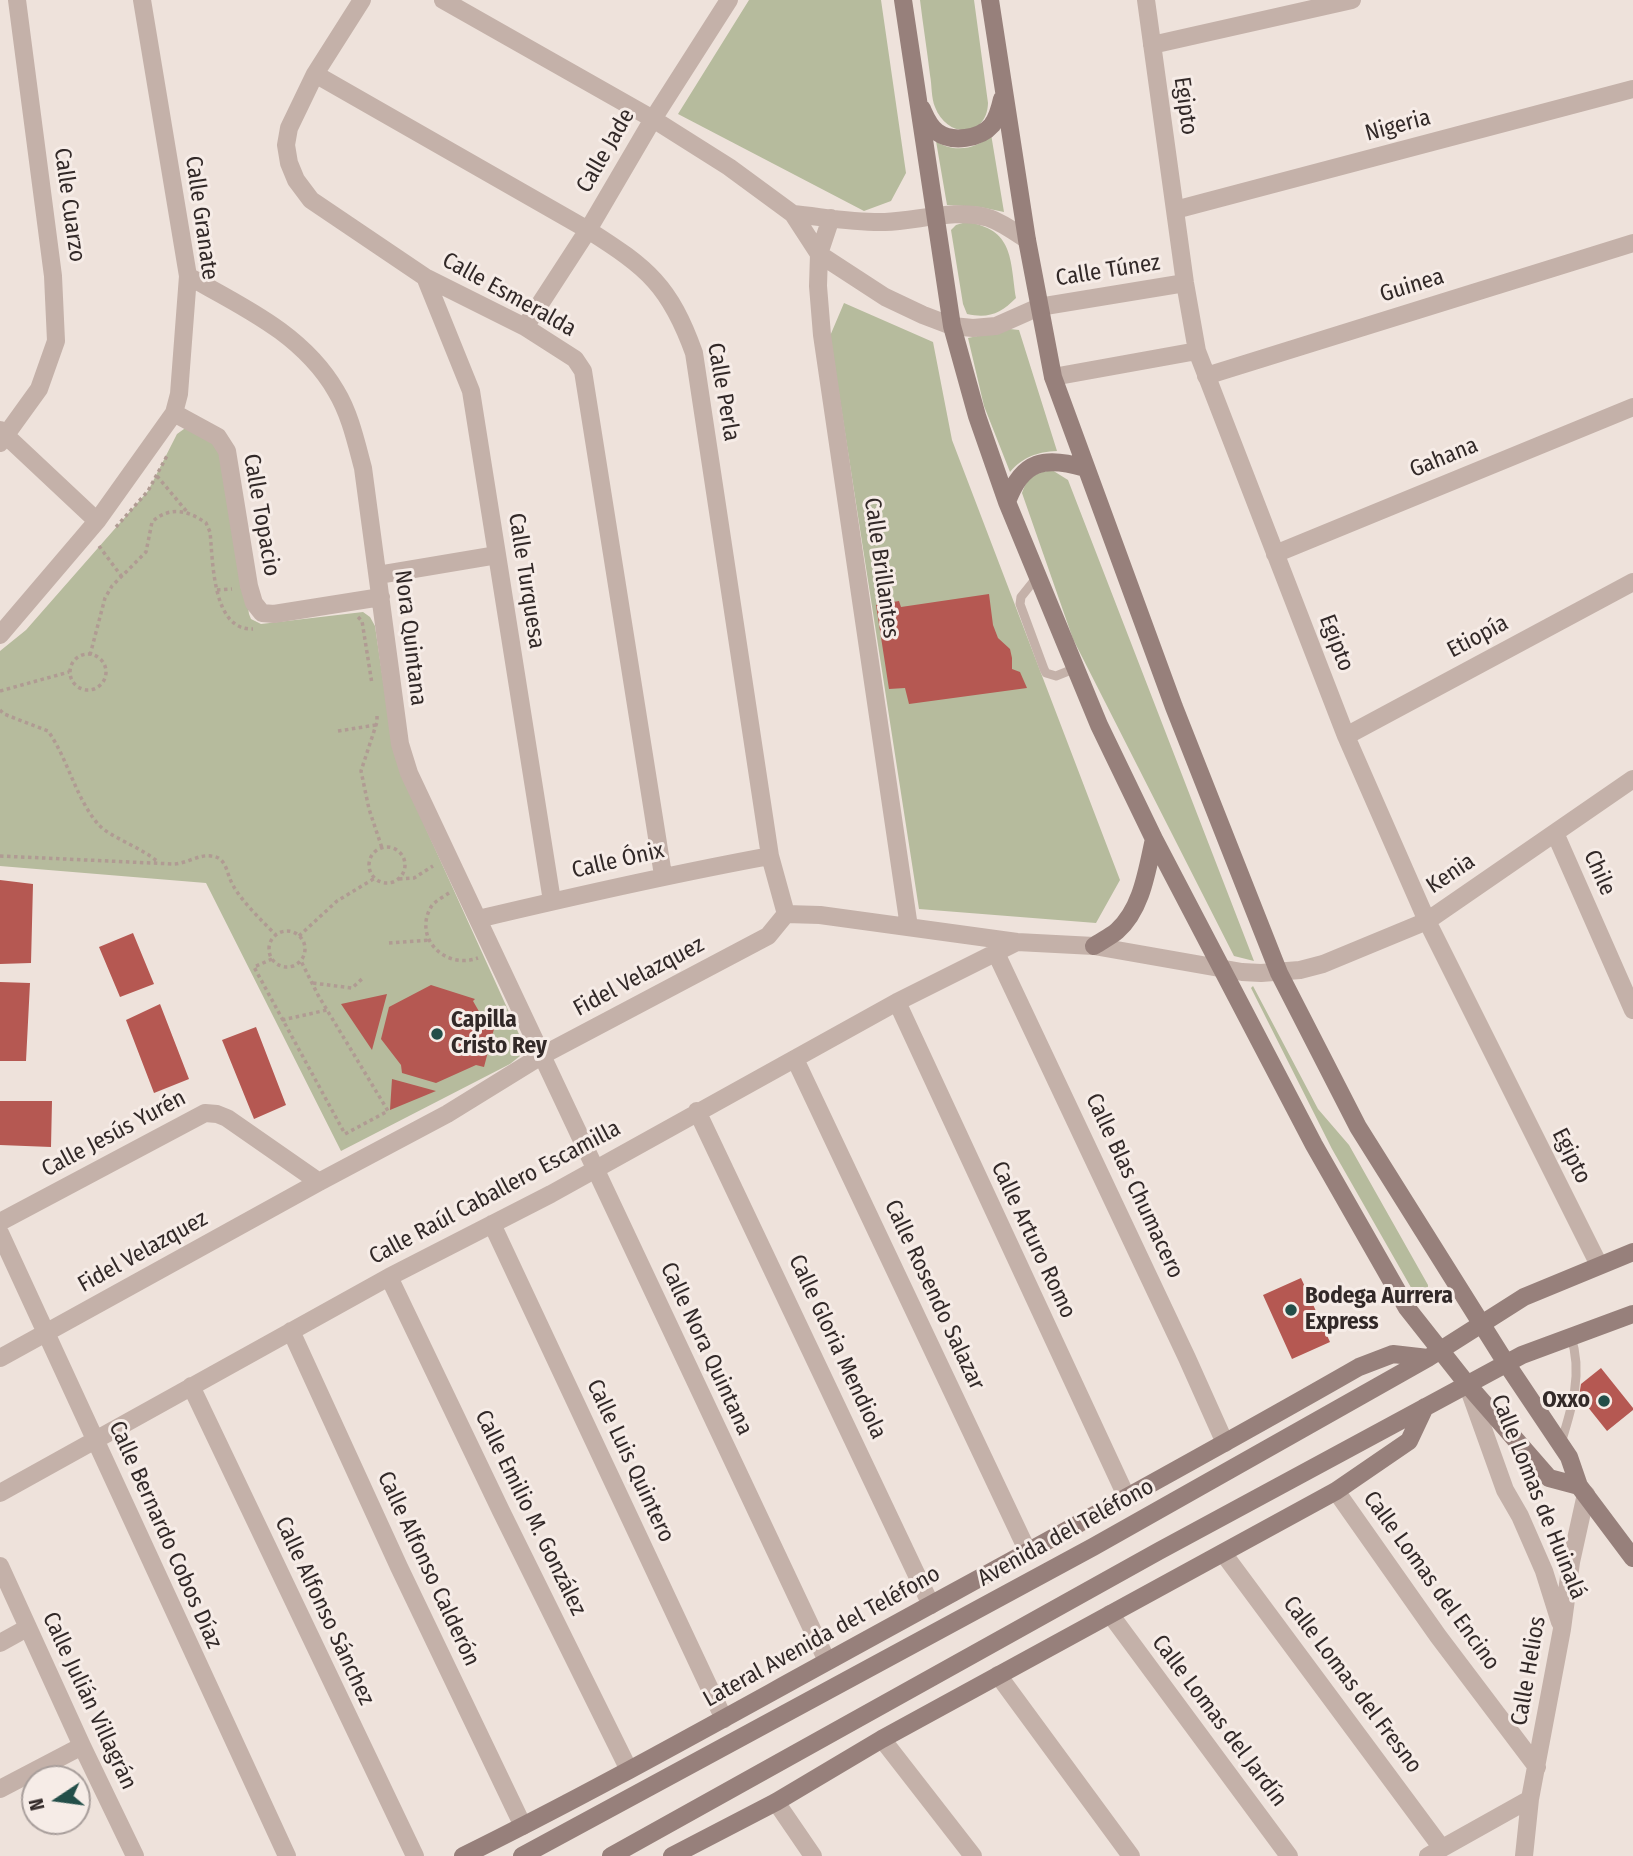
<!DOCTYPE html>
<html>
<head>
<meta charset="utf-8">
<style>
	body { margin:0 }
	#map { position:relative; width:1633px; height:1856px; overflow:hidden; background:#eee2db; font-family:"Fira Sans Condensed",sans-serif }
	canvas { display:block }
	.north { position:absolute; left:21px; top:1765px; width:70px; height:70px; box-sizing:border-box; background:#f6ece7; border:2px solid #a89e9b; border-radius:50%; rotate:257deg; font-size:19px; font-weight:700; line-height:28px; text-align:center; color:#322928 }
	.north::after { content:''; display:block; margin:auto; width:24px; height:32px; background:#234e49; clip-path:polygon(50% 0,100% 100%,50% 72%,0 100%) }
</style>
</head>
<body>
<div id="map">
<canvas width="1633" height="1856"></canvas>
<div class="north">N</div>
</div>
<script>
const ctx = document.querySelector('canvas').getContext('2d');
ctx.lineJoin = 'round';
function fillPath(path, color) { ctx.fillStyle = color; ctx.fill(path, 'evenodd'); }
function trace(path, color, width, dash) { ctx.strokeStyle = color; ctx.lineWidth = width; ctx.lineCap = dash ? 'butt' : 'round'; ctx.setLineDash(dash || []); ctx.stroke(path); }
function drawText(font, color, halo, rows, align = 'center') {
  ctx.font = font + ' "Fira Sans Condensed",sans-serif'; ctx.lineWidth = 6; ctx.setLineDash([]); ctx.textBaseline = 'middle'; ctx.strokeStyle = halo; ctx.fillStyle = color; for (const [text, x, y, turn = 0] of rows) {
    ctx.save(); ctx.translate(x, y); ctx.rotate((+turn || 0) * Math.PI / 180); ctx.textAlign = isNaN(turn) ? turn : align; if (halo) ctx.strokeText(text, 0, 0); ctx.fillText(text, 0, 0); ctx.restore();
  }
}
const green = new Path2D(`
	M749 0H881L906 173 891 201 864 211 678 114Z
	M920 0H974L988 103C987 138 947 139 935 107 931 98 932 85 930 75 927 50 923 25 920 0Z
	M991 134 1004 212 980 207 947 205 936 141C952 153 978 150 991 134Z
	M966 222C1014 229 1010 259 1016 298 1001 313 989 319 967 314L963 304 951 230 956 225Z
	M844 303 933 342 952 440 1120 880 1096 923 919 909 830 336Z
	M1010 329 1019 330 1057 451C1037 452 1023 457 1010 472L984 406 968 338Z
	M192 428C213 439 221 448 227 470L249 614 251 619 261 624 363 612 370 617 375 626 392 741 408 789 523 1043 520 1056 510 1064 341 1151 206 883 0 866V651L26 630 148 491 177 434 184 429Z
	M1052 470 1068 480 1254 961 1234 956 1073 639 1022 493C1028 476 1036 473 1052 470Z
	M1253 986 1318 1109 1349 1145 1428 1285V1292L1418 1296 1413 1291 1332 1149 1251 988Z`);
const building = new Path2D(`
	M989 594 993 625 998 638 1010 649 1012 658V669L1020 672 1027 688 909 704 905 688 889 689 876 605 899 601 901 607Z
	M0 880 33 884 31 963 0 964Z
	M133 933 154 984 120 997 99 947Z
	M0 982 30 983 26 1061H0Z
	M431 985 475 999 473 1001 488 1027 494 1029 484 1067 476 1065 436 1083 402 1073 401 1065 381 1039 389 1007Z
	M387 994 372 1050 341 1004Z
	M160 1004 189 1079 154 1093 126 1020Z
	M256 1027 286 1105 254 1119 222 1040Z
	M392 1079 436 1091 390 1110Z
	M0 1101H52L51 1147 0 1145Z
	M1301 1278 1330 1342 1292 1359 1263 1295Z
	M1601 1368 1633 1408V1410L1607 1431 1579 1396 1581 1384Z`);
const path = new Path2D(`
	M157 476 188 513
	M116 527 148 491 168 454
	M99 546 122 577
	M217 590 232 589
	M358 617 362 621 372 684
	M70 672a18 18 0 1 1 36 0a18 18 0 1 1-36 0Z
	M90 655 105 598 112 586 146 552 152 522C169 506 188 510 206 523L210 532C213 560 212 631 253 629
	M0 691 69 672
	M0 710 4 714 48 731C68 759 75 797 98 824 109 837 141 847 158 862
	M377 716V722L361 771 369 809 382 848
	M338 731 376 725
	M369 865a18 18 0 1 1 36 0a18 18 0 1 1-36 0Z
	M0 856 173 864C186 864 199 854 211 856 225 857 226 869 230 879 237 897 262 921 276 935
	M399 879 414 878 433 866
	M449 893C443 897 435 901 431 907 413 938 445 970 478 958
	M269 949a18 18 0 1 1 36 0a18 18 0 1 1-36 0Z
	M299 936 337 901 375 878
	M389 943 430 940
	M272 959 254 967 345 1134 388 1111 318 995 301 961
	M313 983 352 988 363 978
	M282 1020 327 1010`);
const lane = new Path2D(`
	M1037 577 1021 597 1020 604 1044 669 1046 673 1056 676 1076 668
	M1561 1443C1572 1408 1583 1373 1571 1337`);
const street = new Path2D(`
	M362 0 315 74 289 128 286 145 289 163 296 180 311 200 425 277 525 327 575 359 583 371 663 875
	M443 0 653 119 729 167 793 214 819 254 885 297 923 315 952 326 973 328 996 326 1039 307 1185 283
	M1146 0 1185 283 1197 351 1346 736 1427 921 1599 1265
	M1152 45 1352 0
	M315 74 588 230C648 268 670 286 694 353L770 856 786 914
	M1175 210 1633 89
	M793 214C823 217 855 223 885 222 918 221 956 208 989 218 1003 223 1015 232 1027 240
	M831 218 819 254 818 286 822 335 909 927
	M188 276C243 307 303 334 336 391 350 414 356 442 363 468L400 744 409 773 827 1661
	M425 277 471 391 552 901
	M525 327 588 230 653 119 729 0
	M1206 376 1633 243
	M1053 377 1197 351
	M174 413 218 437 227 451 249 586 254 603 262 613 274 614 381 597
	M0 430 97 521
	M0 443 39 389 56 341 53 276 17 0
	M1275 554 1633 407
	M378 575 497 555
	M0 635 97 521 174 413 179 394 188 276 142 0
	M1346 736 1633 582
	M1555 833 1633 1010
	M786 914 820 915 1017 942 1094 946 1242 972 1261 973 1300 970 1323 964 1427 921 1633 779
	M478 919C575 896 672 874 770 856
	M995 951 1187 1358 1225 1443
	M897 1002 1127 1498
	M795 1059 1028 1552
	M697 1111 931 1605
	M0 1222 205 1113 217 1114 227 1118 319 1182
	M492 1224 724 1719
	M0 1233 287 1856
	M389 1277 501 1511 629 1770
	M291 1331 399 1567 523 1826
	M0 1358 319 1182 447 1114 541 1056 768 936 786 914
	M1467 1384 1505 1490 1520 1516 1544 1571 1560 1622
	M191 1386 415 1856
	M1336 1491 1438 1636 1537 1767
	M0 1493 389 1277 551 1194 897 1002 1017 942
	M1223 1553 1441 1847
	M0 1566 82 1746 135 1856
	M1110 1614 1289 1856
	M0 1643 27 1628
	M998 1675 1131 1856
	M882 1739 973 1856
	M0 1789 82 1746
	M776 1802 813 1856
	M1428 1856 1530 1799
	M1524 1856 1530 1799 1562 1629 1571 1562 1586 1494`);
const secondary = new Path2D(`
	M903 0 952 326 977 416 1007 502 1099 725 1154 839 1314 1145 1407 1308 1467 1384 1549 1478 1579 1486
	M990 0 1027 240 1053 377 1174 707 1279 973 1358 1127 1506 1363 1569 1457 1579 1486 1633 1558
	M922 109C926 118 929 126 937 132 952 143 980 139 992 125 998 117 1000 108 1002 99
	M1007 502C1022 460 1045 456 1085 468
	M1094 946C1101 941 1110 937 1117 931 1142 909 1147 870 1154 839
	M463 1856C591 1793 715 1723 841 1654 1014 1559 1188 1465 1359 1367L1393 1354 1428 1358
	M522 1856 1093 1547 1428 1358 1524 1297 1633 1252
	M611 1856 1159 1551 1522 1355 1633 1314
	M672 1856 776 1802 882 1739 1336 1491 1409 1441 1425 1407`);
const markers = [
	[437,1034,7,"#234e49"],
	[1291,1310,7,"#234e49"],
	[1604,1401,7,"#234e49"]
];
const streetNames = [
	["Egipto",1185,106,82],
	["Nigeria",1398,126,-15],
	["Calle Jade",606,151,-60],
	["Calle Cuarzo",69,205,82],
	["Calle Granate",201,218,82],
	["Calle Túnez",1108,271,-9],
	["Guinea",1412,286,-17],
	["Calle Esmeralda",509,295,29],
	["Calle Perla",723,392,80],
	["Gahana",1444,458,-22],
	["Calle Topacio",261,515,80],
	["Calle Brillantes",881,568,82],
	["Calle Turquesa",526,581,81],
	["Etiopía",1478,637,-28],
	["Nora Quintana",410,638,83],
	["Egipto",1336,643,69],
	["Calle Ónix",618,861,-13],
	["Chile",1599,873,66],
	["Kenia",1451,874,-34],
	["Fidel Velazquez",639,977,-28],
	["Calle Jesús Yurén",114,1134,-28],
	["Egipto",1571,1156,63],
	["Calle Blas Chumacero",1134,1186,65],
	["Calle Raúl Caballero Escamilla",495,1193,-28],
	["Calle Arturo Romo",1033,1240,65],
	["Fidel Velazquez",143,1252,-29],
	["Calle Rosendo Salazar",934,1295,65],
	["Calle Gloria Mendiola",837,1347,65],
	["Calle Nora Quintana",706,1349,65],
	["Calle Luis Quintero",630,1461,65],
	["Calle Lomas de Huinalá",1538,1497,68],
	["Calle Emilio M. González",530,1513,64],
	["Avenida del Teléfono",1066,1533,-29],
	["Calle Bernardo Cobos Díaz",165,1535,66],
	["Calle Alfonso Calderón",428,1569,65],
	["Calle Lomas del Encino",1431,1581,54],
	["Calle Alfonso Sánchez",324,1611,65],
	["Lateral Avenida del Teléfono",822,1637,-29],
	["Calle Helios",1529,1671,-80],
	["Calle Lomas del Fresno",1352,1685,53],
	["Calle Julián Villagrán",89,1701,65],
	["Calle Lomas del Jardín",1219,1721,53]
];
const poiNames = [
	["Capilla",451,1021],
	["Cristo Rey",451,1047],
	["Bodega Aurrera",1305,1297],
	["Express",1305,1323],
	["Oxxo",1590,1401,"right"]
];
fillPath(green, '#b6bb9d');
fillPath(building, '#b55852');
trace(path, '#b09b93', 3.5, [3.5, 3.5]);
trace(lane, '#c4b1a9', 9);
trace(street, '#c4b1a9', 18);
trace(secondary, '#97807b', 18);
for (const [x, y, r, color] of markers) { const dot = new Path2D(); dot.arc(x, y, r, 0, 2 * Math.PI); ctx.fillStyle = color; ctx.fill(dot); trace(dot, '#f6ece7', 2.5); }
drawText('23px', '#322928', '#f6ece7', streetNames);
drawText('bold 23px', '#322928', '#f6ece7', poiNames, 'left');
</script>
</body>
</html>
